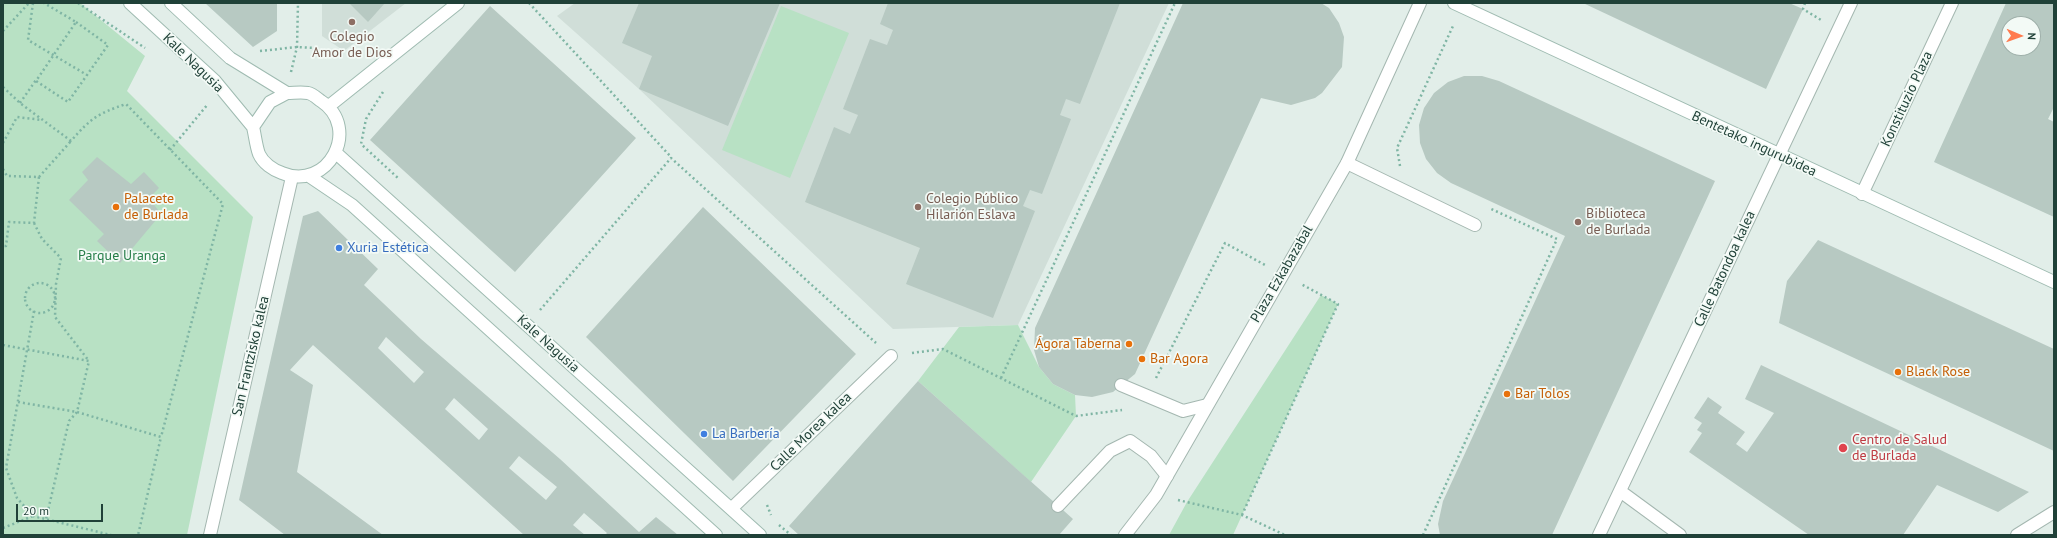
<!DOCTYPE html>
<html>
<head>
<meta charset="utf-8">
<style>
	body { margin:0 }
	#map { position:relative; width:2057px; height:538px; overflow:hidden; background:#e2eee9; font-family:"PT Sans",sans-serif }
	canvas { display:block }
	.frame { position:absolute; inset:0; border:4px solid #204138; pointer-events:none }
	.north { position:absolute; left:2001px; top:16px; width:40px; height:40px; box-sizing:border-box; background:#f3faf6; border:1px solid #9fb0aa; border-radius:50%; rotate:92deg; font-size:11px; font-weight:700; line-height:16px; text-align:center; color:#204138 }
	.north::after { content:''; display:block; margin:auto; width:14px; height:18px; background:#ff7b4f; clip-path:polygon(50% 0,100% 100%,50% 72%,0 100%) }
	.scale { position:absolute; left:16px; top:504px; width:87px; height:18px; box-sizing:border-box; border:2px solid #204138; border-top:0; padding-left:5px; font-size:12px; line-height:14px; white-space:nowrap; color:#204138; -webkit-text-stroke:3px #f3faf6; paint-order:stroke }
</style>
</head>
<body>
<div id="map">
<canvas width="2057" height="538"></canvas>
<div class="frame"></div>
<div class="north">N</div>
<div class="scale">20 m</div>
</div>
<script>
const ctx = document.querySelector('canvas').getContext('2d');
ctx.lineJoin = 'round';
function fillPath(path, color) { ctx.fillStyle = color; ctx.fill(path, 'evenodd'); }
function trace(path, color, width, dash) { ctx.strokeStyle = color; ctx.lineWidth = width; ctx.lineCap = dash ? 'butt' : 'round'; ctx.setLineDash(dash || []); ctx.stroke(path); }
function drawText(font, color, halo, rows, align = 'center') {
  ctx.font = font + ' "PT Sans",sans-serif'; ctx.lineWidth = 3.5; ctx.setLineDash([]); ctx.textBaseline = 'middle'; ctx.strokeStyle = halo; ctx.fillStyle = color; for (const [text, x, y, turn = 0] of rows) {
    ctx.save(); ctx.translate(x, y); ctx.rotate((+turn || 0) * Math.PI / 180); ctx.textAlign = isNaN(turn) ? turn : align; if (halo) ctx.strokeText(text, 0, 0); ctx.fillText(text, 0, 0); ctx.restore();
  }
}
const built = new Path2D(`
	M322 3H406L344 51 322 36Z
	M575 3H1169L1018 325 893 329 639 89 557 16Z`);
const green = new Path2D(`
	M3 3H80L145 56 127 91 253 217 187 535H3Z
	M781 6 849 33 790 178 722 150Z
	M1321 295 1338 304 1233 535H1169L1187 502Z
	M1018 325 1039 367 1053 384 1075 395 1076 416 1031 482 918 381 959 327Z`);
const building = new Path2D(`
	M205 3H277V31L253 47Z
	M349 3H385L368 22Z
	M639 3H780L728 126 639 89 652 56 622 43Z
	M888 3H1120L1080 104 1066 99 1060 115 1071 119 1042 194 1030 190 1023 206 1035 211 993 318 906 284 920 248 805 202 834 127 850 134 858 115 843 109 870 39 887 45 893 30 880 24Z
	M1183 3H1321L1329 8 1339 23 1344 37 1342 67 1322 93 1315 98 1291 105 1261 98 1135 374 1113 392 1092 397 1075 395 1053 384 1039 367 1034 350 1035 328Z
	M1583 3H1789L1803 9 1766 89Z
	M2006 3H2054V107L2048 119 2054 122V217L1934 162ZM2009 24H2033V48H2009Z
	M490 6 636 138 515 272 370 140Z
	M1464 76H1482L1499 81 1715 181 1552 535H1440L1438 524 1443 501 1565 236 1451 183 1437 173 1426 159 1420 143 1419 125 1424 108 1434 93 1448 82Z
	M97 157 131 184 144 172 159 188 149 198 161 214 120 263 97 241 104 234 69 200 88 180 82 172Z
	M703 207 856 354 733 481 586 337Z
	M318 211 378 269 364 285 421 339 560 459 639 532 656 517 678 535H605L607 533 584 513 573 525 585 535H524L313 345 290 370 313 385 297 472 383 535H285L239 500 303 216ZM386 337 424 372 414 383 378 348ZM454 398 488 429 479 440 445 409ZM519 456 557 487 546 500 509 468Z
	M1818 240 2054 349V451L1779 323 1787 281Z
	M1761 365 2029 492 1998 512 1937 485 1903 535H1809L1689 452 1702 433 1697 430 1702 423 1694 418 1708 397 1722 407 1718 413 1745 432 1736 444 1747 452 1774 413 1745 399Z
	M918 381 1073 519 1059 535H799L789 526Z`);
const path = new Path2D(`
	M33 3 28 40 87 75 68 102 36 81 76 22 44 3
	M78 3 145 48
	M529 3 671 157
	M1805 3 1803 9 1821 20
	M76 22 108 45 87 75
	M3 31 29 3
	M260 51 297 47 316 48
	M291 72 297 47 298 3
	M3 87 20 103 71 141C91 118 97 114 126 104L223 204 161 437
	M383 92 366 119 361 144 398 178
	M20 103 36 80
	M3 143 17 117 42 120
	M170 150 208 104
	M1400 166 1397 148 1453 26
	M3 169 7 176 39 177 34 223 9 222 6 246H3
	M39 177 71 141
	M34 223 42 239 61 258 56 284 55 317 89 361
	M25 298a15 15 0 1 1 30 0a15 15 0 1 1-30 0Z
	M540 310 671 158 876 343
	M34 311 6 468 17 498 33 516 111 535
	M3 345 89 361 77 412 69 421 46 519
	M912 353 943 349 1076 416 1122 410
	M1001 378 1175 3
	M1156 378 1225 243 1265 265
	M18 402 77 412 161 437 138 535
	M1178 500 1242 515 1285 535
	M767 505 771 515
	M1242 515 1338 304 1301 284
	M779 525 791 535
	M3 528 33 516
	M1423 535 1557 239 1489 208`);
const service = new Path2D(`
	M1347 163 1475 225
	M1121 385 1183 411 1207 405
	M1058 506 1110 451 1130 441 1151 456 1167 476`);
const minor = new Path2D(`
	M1862 194 1952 3
	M1620 491 1680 535
	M732 508 891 356
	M1599 535 1851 3
	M2017 535 2054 512`);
const tertiary = new Path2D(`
	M210 535 292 177
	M1125 535 1156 495 1347 163 1420 3`);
const secondary = new Path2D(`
	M130 3 215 81 253 127
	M171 3 230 58 287 93
	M1454 3 2054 282
	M287 93C294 93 301 92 308 93 313 94 318 99 321 101 362 128 328 192 282 173 273 170 263 163 259 154 256 146 255 135 253 127L270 102Z
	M329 106 458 3
	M336 153 760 535
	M309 176 352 205 716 535`);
const markers = [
	[352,22,4,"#8d6e63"],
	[116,207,4,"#e8710a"],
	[918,207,4,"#8d6e63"],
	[1578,222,4,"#8d6e63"],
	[339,248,4,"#3f7fe0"],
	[1129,344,4,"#e8710a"],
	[1142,359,4,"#e8710a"],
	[1898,372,4,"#e8710a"],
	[1507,394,4,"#e8710a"],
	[704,434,4,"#3f7fe0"],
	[1843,448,5,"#e0444e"]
];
const educationNames = [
	["Colegio",352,37,"center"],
	["Amor de Dios",352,53,"center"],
	["Colegio Público",926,199],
	["Hilarión Eslava",926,215],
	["Biblioteca",1586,214],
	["de Burlada",1586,230]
];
const streetNames = [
	["Kale Nagusia",193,63,44],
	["Konstituzio Plaza",1907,99,-65],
	["Bentetako ingurubidea",1754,144,25],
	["Calle Batondoa kalea",1725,269,-65],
	["Plaza Ezkabazabal",1282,274,-60],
	["Kale Nagusia",548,344,42],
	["San Frantzisko kalea",251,356,-77],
	["Calle Morea kalea",811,432,-44]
];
const foodNames = [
	["Palacete",124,199],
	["de Burlada",124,215],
	["Ágora Taberna",1121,344,"right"],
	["Bar Agora",1150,359],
	["Black Rose",1906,372],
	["Bar Tolos",1515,394]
];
const shopNames = [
	["Xuria Estética",347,248],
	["La Barbería",712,434]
];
const parkNames = [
	["Parque Uranga",122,256]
];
const healthNames = [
	["Centro de Salud",1852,440],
	["de Burlada",1852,456]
];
fillPath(built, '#d0ded8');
fillPath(green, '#b8e1c4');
fillPath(building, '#b7c9c2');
trace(service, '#a4b7b0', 14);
trace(minor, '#a4b7b0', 14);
trace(tertiary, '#a4b7b0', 14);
trace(secondary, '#9fbbb1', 14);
trace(path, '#7fb5a4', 2.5, [2, 3]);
trace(service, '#fff', 12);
trace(minor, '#fff', 12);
trace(tertiary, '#fff', 12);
trace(secondary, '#fff', 12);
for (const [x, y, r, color] of markers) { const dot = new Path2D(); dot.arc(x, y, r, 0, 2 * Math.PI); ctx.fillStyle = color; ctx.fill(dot); trace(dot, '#f3faf6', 1.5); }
drawText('14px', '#785e54', '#f3faf6', educationNames, 'left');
drawText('14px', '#204138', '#f3faf6', streetNames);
drawText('14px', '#c56008', '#f3faf6', foodNames, 'left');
drawText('14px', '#366cbe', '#f3faf6', shopNames, 'left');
drawText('14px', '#257d48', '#f3faf6', parkNames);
drawText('14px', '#be3a42', '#f3faf6', healthNames, 'left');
</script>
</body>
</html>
